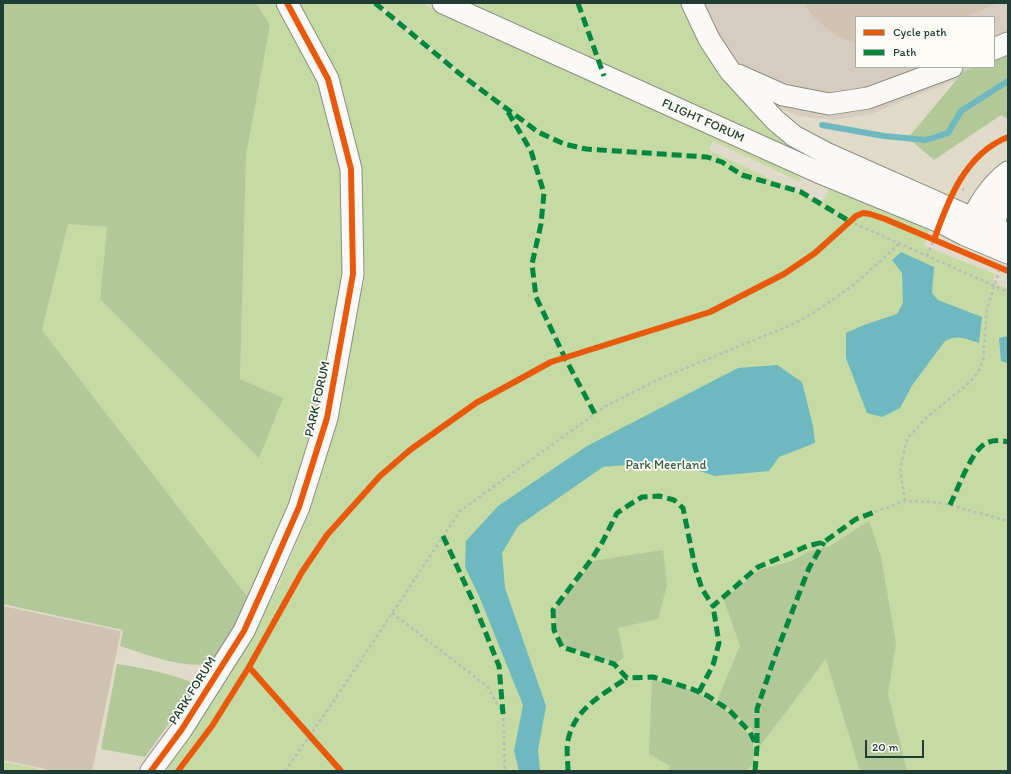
<!DOCTYPE html>
<html>
<head>
<meta charset="utf-8">
<style>
	body { margin:0 }
	#map { position:relative; width:1011px; height:774px; overflow:hidden; background:#e0dac8; font-family:Itim,sans-serif }
	canvas { display:block }
	.frame { position:absolute; inset:0; border:4px solid #1f3d34; pointer-events:none }
	.legend { position:absolute; left:855px; top:16px; width:140px; height:52px; box-sizing:border-box; background:#fdfcf7; border:1px solid #a4b0a9; margin:0; padding:5px 7px; list-style:none; font-size:12px; color:#1f3d34 }
	.legend li { display:flex; align-items:center; gap:8px; height:20px }
	.legend b { width:20px; border:1px solid #a4b0a9 }
	.scale { position:absolute; left:865px; top:740px; width:59px; height:18px; box-sizing:border-box; border:2px solid #1f3d34; border-top:0; padding-left:5px; font-size:12px; line-height:14px; white-space:nowrap; color:#1f3d34; -webkit-text-stroke:3px #fdfcf7; paint-order:stroke }
</style>
</head>
<body>
<div id="map">
<canvas width="1011" height="774"></canvas>
<div class="frame"></div>
<ul class="legend">
<li><b style="height:5px;background:#e8590c"></b>Cycle path</li>
<li><b style="height:5px;background:#00873e"></b>Path</li>
</ul>
<div class="scale">20 m</div>
</div>
<script>
const ctx = document.querySelector('canvas').getContext('2d');
ctx.lineJoin = 'round';
function fillPath(path, color) { ctx.fillStyle = color; ctx.fill(path, 'evenodd'); }
function trace(path, color, width, dash) { ctx.strokeStyle = color; ctx.lineWidth = width; ctx.lineCap = dash ? 'butt' : 'round'; ctx.setLineDash(dash || []); ctx.stroke(path); }
function drawText(font, color, halo, rows, align = 'center') {
  ctx.font = font + ' Itim,sans-serif'; ctx.lineWidth = 3.5; ctx.setLineDash([]); ctx.textBaseline = 'middle'; ctx.strokeStyle = halo; ctx.fillStyle = color; for (const [text, x, y, turn = 0] of rows) {
    ctx.save(); ctx.translate(x, y); ctx.rotate((+turn || 0) * Math.PI / 180); ctx.textAlign = isNaN(turn) ? turn : align; if (halo) ctx.strokeText(text, 0, 0); ctx.fillText(text, 0, 0); ctx.restore();
  }
}
const industrial = new Path2D(`
	M623 3H1008V59L994 65V17H856V67H988L871 114 834 120 800 116 716 84Z`);
const green = new Path2D(`
	M256 3H273L279 10 319 86 340 173 342 272 316 413 289 503 249 599 42 330 68 224 107 227 100 299 240 379 246 156 270 25Z
	M297 3H373L459 75 478 90 482 88 461 73 379 3H422L475 31 646 102 785 168 799 176 801 182 713 141 709 150 822 203 829 189 852 198 865 195 931 224 924 246 995 274 993 282 989 281 1008 289V771H164L216 698 278 587 310 511 335 420 365 275 361 169Z
	M468 3H683L699 43 722 75 765 125 783 135 789 141V148Z
	M3 762 47 771H3Z`);
const forest = new Path2D(`
	M3 3H256L270 25 246 156 240 379 283 398 259 458 100 299 107 227 68 224 42 330 249 599 223 645 210 664C180 668 149 655 120 646L123 630 3 604Z
	M1008 53V119L1001 115 934 160 908 138 963 72 975 67H994V59Z
	M869 521 881 557 896 643 888 694 907 771H860L826 659 760 746 753 730 718 698 740 646 724 600 759 570 792 561 808 552 830 546Z
	M663 550 667 585 658 619 618 628 624 658 615 663 563 646 556 630 554 610 593 561Z
	M117 664C145 668 171 674 197 684L145 757 101 749Z
	M652 679C665 683 679 685 691 690 711 698 752 726 754 749 754 754 753 760 753 765L744 771H668L670 766 649 754Z`);
const water = new Path2D(`
	M901 252 934 267 932 293 938 300 982 317 979 343C966 339 958 334 945 341L913 384 900 408 882 417 867 413 846 358V333L864 325 897 314 903 303 902 273 892 260Z
	M1008 336V363L1001 361 999 338Z
	M777 365 802 382 813 426 815 443 779 457 769 471 715 476 669 461 603 467 518 526 502 553 505 588 546 706 538 750 540 771H519L514 751 523 705 479 596 465 567 466 541 498 506 587 446 738 368Z`);
const stream = new Path2D(`
	M822 125 884 136 926 140 948 133 961 111 1008 81`);
const building = new Path2D(`
	M803 3H999L965 17H856V43L839 37 825 27 813 16Z
	M3 606 121 631 92 771H55L3 760Z`);
const path = new Path2D(`
	M957 186 964 190
	M849 221 1008 292
	M927 256 933 242
	M905 501 900 469 907 439 926 418 970 382 978 372 983 360 987 309 999 271
	M875 512 905 501 933 502 950 505 1008 521
	M392 613 487 686 503 714 505 771
	M285 771 337 696 460 511 606 406 661 378 791 325 812 314 852 286 884 258 897 245 900 244`);
const minor = new Path2D(`
	M443 3 818 172 940 222 965 235 1008 253
	M692 3 709 39 730 71 775 120 794 136 826 153 1008 234
	M994 49 1008 43
	M738 75 783 95 829 104 868 98 952 67
	M967 231C976 208 988 187 1008 172
	M988 241 993 228 999 207 1008 193
	M151 771 182 729 244 631 267 580 299 507 327 418 353 274 351 169 328 79 287 3`);
const quiet = new Path2D(`
	M375 3 460 74 538 132 564 144 586 149 707 157 722 162 742 175 801 192 849 221
	M578 3 604 76
	M508 112 531 151 544 193 541 224 532 264 536 297 565 358 595 414
	M950 505C958 489 971 451 986 443 993 440 1001 440 1008 442
	M443 536 473 601 499 666 503 714
	M699 692 713 665 719 643 713 606
	M757 743V709L775 656 809 568 824 542
	M568 771C568 761 566 750 568 740 575 708 602 695 627 678
	M755 771 757 747 750 732 729 710 708 696 692 689 653 677 627 678 614 664 562 647 554 630 553 610 591 560 603 541 617 513 629 505 642 497 659 496 674 500 683 508 695 567 702 589 713 606 758 567 789 554 807 546 824 542 856 519 875 512`);
const cycleway = new Path2D(`
	M934 240C948 200 965 154 1008 137
	M249 667 341 771
	M151 771 182 729 244 631 267 580 299 507 327 418 353 274 351 169 328 79 287 3
	M178 771 212 726 249 667 302 572 327 535 380 476 410 450 476 403 551 362 710 312 784 274 815 253 856 216 863 213 870 214 885 219 1008 271`);
const streetNames = [
	["FLIGHT FORUM",703,121,24],
	["PARK FORUM",318,399,-77],
	["PARK FORUM",193,691,-58]
];
const parkNames = [
	["Park Meerland",666,466]
];
fillPath(industrial, '#d6cdc0');
fillPath(green, '#c6daa3');
fillPath(forest, '#b2c899');
fillPath(water, '#6eb9bf');
trace(stream, '#6eb9bf', 6);
fillPath(building, '#d0c3b2');
trace(minor, '#8b8d82', 23);
trace(path, '#bbbdb9', 2.5, [3, 3]);
trace(minor, '#faf9f7', 21);
trace(quiet, '#00873e', 5, [10, 5]);
trace(cycleway, '#e8590c', 6);
drawText('13px', '#1f3d34', '#fdfcf7', streetNames);
drawText('13px', '#3c5c44', '#fdfcf7', parkNames);
</script>
</body>
</html>
